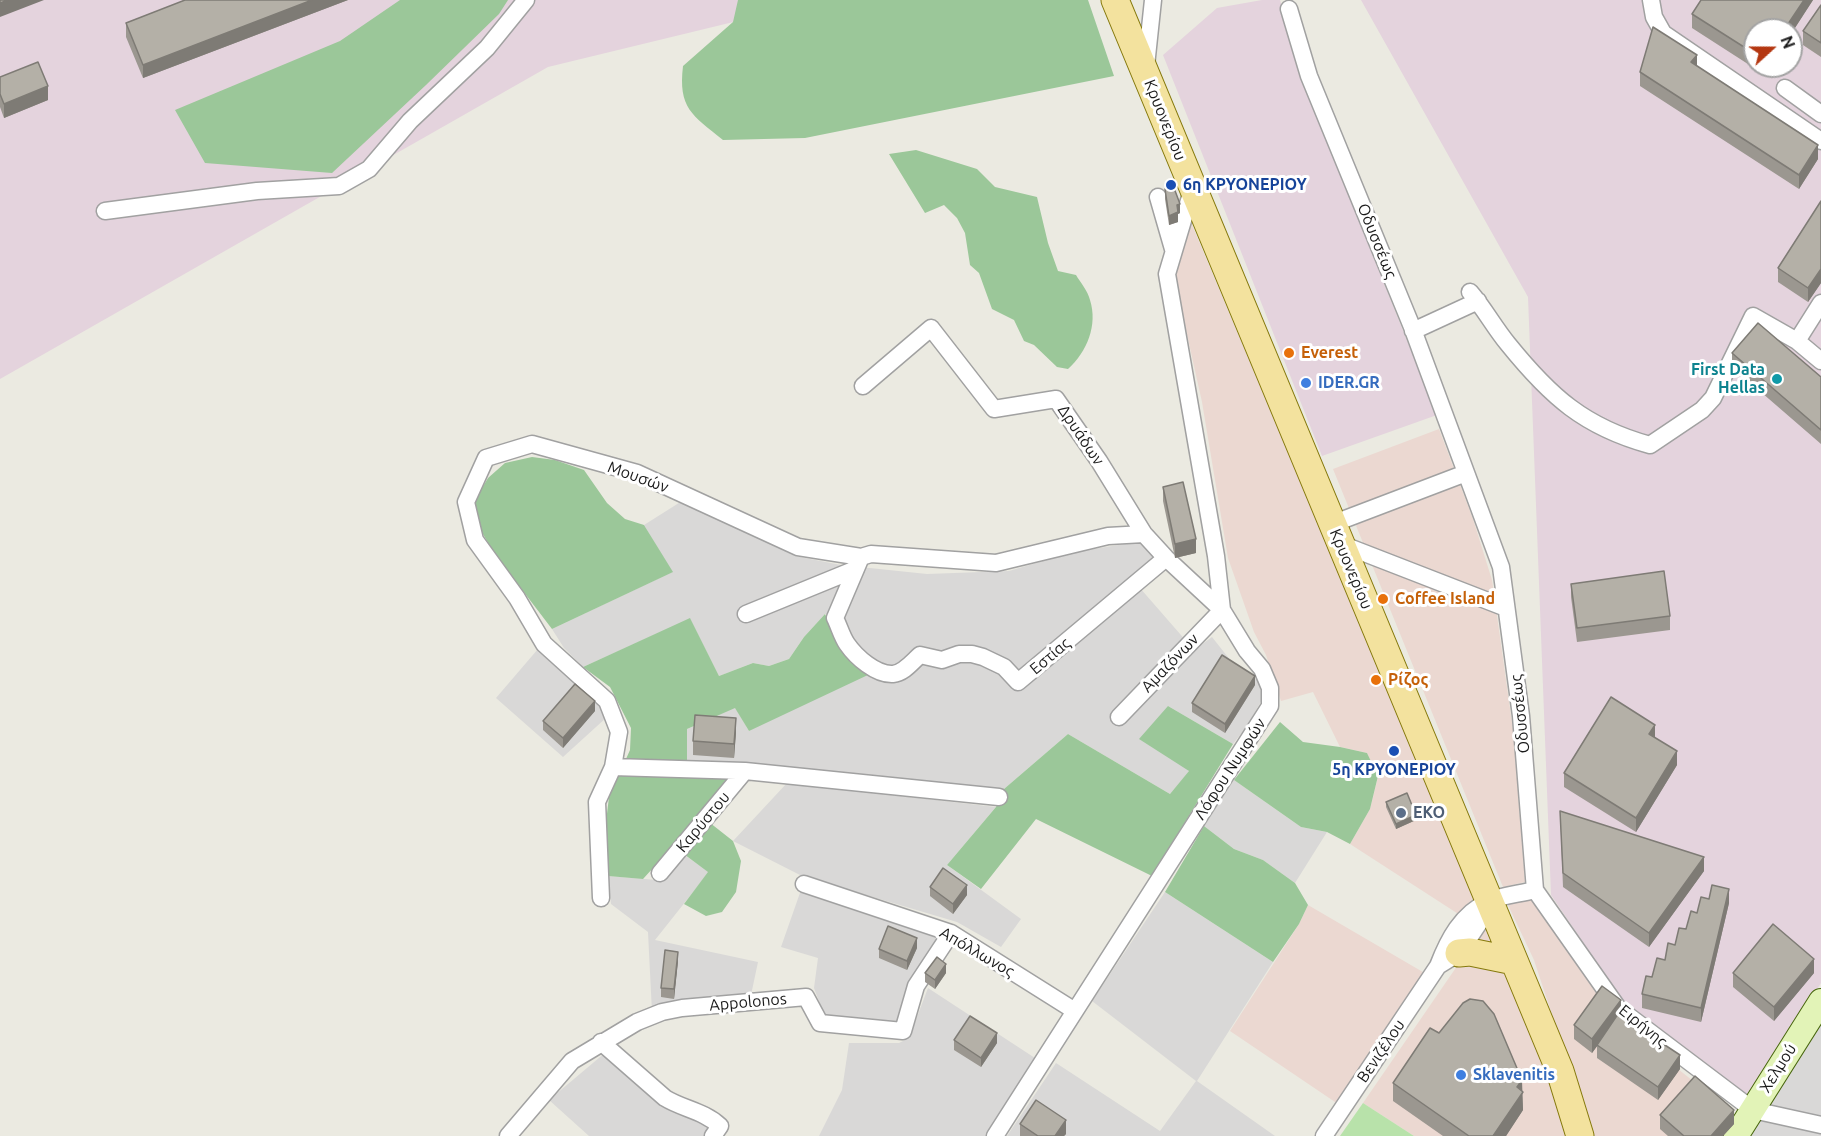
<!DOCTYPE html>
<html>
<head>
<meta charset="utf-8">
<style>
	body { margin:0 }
	#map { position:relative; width:1821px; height:1136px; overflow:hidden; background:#ebeae1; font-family:Ubuntu,sans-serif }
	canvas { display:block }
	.north { position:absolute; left:1743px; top:18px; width:60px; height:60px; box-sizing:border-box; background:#fff; border:2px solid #a3a3a3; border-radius:50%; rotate:69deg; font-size:16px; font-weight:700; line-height:24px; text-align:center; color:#1a1a1a }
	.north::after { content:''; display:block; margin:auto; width:21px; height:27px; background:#b43711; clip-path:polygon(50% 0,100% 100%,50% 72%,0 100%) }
</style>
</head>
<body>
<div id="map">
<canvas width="1821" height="1136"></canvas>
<div class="north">N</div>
</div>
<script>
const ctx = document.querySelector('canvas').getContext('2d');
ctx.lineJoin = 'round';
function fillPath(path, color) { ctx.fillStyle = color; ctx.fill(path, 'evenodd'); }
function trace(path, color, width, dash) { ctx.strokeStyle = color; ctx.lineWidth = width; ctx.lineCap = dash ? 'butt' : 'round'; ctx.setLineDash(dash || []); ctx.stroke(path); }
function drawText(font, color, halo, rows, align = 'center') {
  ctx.font = font + ' Ubuntu,sans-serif'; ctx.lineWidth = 6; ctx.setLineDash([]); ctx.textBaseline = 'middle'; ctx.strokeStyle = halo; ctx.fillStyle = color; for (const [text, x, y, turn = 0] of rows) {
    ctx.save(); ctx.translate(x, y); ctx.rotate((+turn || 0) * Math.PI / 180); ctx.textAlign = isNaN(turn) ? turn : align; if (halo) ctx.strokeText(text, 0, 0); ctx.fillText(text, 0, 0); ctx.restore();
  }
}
const residential = new Path2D(`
	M682 501 795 556 841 565 927 574 1009 571 1070 553 1148 540 1162 559 1133 580 1194 650 1212 637 1231 661 1258 681 1263 698 1247 726 1233 744 1168 706 1189 772 1170 794 1068 734 1004 789 799 769 687 763V729L735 707 749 731 850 642 842 616 825 614 804 637 789 659 769 666 753 663 719 676 690 619 583 667 564 648 552 629 672 572 644 525Z
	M538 649 592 697 607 717 563 757 496 698Z
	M1234 780 1301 827 1327 832 1295 883 1263 860 1234 849 1204 826Z
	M787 783 996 807 947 865 1021 919 1001 947 957 922 802 876 733 841Z
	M683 854 709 872 655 940 758 962 751 995 706 997 652 1012 648 932 611 904 608 876 657 880Z
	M801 890 941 935 908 982 900 1024 827 1023 814 988 818 958 781 947Z
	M1165 892 1273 962 1197 1081 1275 1136H1007L1056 1063 1160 1131 1196 1081 1092 1001Z
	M928 988 1038 1060 988 1136H819L842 1090 849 1043H899L909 1038Z
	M1821 1019V1136H1747Z
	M606 1052 704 1119 710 1130 706 1136H589L549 1100Z`);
const commercial = new Path2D(`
	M1190 220 1477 899 1463 917 1350 844 1370 809 1378 777 1367 753 1340 747 1313 692 1281 701 1266 655 1254 632 1228 558 1202 402 1174 276Z
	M1439 429 1473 519 1492 580 1513 730 1525 882 1503 887 1333 469Z
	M1531 898 1596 993 1630 1031 1736 1115 1724 1136H1592L1534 960 1508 905Z
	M1308 905 1428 975 1338 1104 1230 1031 1299 924Z
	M1488 921 1544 1062 1570 1136H1414L1363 1103Z`);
const industrial = new Path2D(`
	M0 0H824L548 67 0 379Z
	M1262 0H1280L1301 77 1437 415 1322 456 1163 55 1217 8Z
	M1361 0H1821V983L1747 1097 1626 1006 1551 895 1528 297ZM1755 30H1791V66H1755Z`);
const grass = new Path2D(`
	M1363 1103 1414 1136H1340Z`);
const forest = new Path2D(`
	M400 0H508L499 14 426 85 332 173 205 163 175 110 340 41Z
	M738 0H1088L1114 76 805 138 723 140C692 115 678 108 683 66L733 22Z
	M916 150 977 169 995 187 1037 197 1048 243 1058 271 1076 275C1080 282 1088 291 1090 300 1098 325 1087 352 1068 369L1057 367 1034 345 1024 341 1014 320 992 309 979 273 970 265 965 233 957 218 944 205 925 213 889 154Z
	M532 457 555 460 584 470 607 503 625 519 644 525 673 572 552 629 494 553 477 524 475 500 488 478 505 463Z
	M825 614 838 641 870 674 749 731 735 708 687 729V763L731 777 700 815 733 841 741 861 736 892 722 912 706 916 684 904 708 872 673 846 643 879 608 876 605 830 609 797 630 750 631 728 610 687 583 667 690 618 719 676 753 663 769 666 789 659 804 637Z
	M1168 706 1233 744 1152 876 1036 819 981 889 947 865 996 807 1004 789 1068 734 1170 794 1189 771 1139 739Z
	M1280 722 1303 742 1340 747 1367 753 1378 776 1370 809 1350 844 1327 832 1301 827 1234 780Z
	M1204 826 1234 849 1263 860 1295 883 1308 905 1299 924 1273 962 1165 892Z`);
const street = new Path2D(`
	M1651 0 1654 17 1663 33 1821 141
	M1289 9 1309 76 1412 327 1501 567 1521 716 1535 890
	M1146 66 1153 0
	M1785 88 1821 114
	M1158 197 1173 249
	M105 211 257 191 339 186 369 169 410 121 487 48 526 0
	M1470 292C1484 308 1494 327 1508 344 1550 396 1584 427 1650 445L1702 410 1713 398 1753 316 1797 341 1821 361
	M1413 331 1478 301
	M1797 341 1821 303
	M863 386 931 328 994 409 1056 399 1099 461 1144 534 1166 558 1222 610 1119 717
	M1332 524 1466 473
	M1341 544 1506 608
	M861 557 835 618C839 626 842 637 847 644 856 657 876 675 893 674 904 673 912 662 920 655L942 660 959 654H972L983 657 1004 667 1018 682 1166 558
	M746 614 856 569
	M613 767 745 771 999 797
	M660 873 745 771
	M804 884 951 933 1075 1011
	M1535 890 1618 1008 1753 1110 1821 1125
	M601 898 597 802 613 767 619 732 607 701 544 644 517 598 475 540 466 502 486 458 532 444 637 473 798 547 861 557 871 554 996 563 1108 536 1144 534
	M1490 901 1479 923 1459 953 1438 966C1448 940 1461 914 1489 901 1502 895 1520 894 1535 890
	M601 1042 665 1098C683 1109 704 1111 720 1126L713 1136
	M508 1136 572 1061 637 1022 662 1012 682 1008 806 997 820 1023 903 1031 916 986 951 933
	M995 1136 1270 706V688L1262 669 1247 651 1222 610 1216 556 1167 274 1193 187
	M1324 1136 1438 966`);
const secondary = new Path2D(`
	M1736 1136 1821 1001`);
const primary = new Path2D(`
	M1115 0 1560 1071 1580 1136
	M1459 953 1470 952 1514 961`);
const wall = new Path2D(`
	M185 0H348L143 78 126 37V23Z
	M1701 0H1813L1791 34 1755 30V66H1770L1765 75 1692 28V14Z
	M1821 5V57L1803 45V31Z
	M1697 66 1818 159 1799 189 1640 86V72Z
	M0 77 48 100 4 118 0 107Z
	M1165 189 1180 213 1178 214V222L1169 225 1165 199Z
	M1821 201V283L1808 302 1778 282V268Z
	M1732 353 1821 377V444L1732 367Z
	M1163 487 1196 553 1175 558 1163 501Z
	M1571 584 1670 616V630L1577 642 1571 597Z
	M1255 685 1225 733 1192 712V703Z
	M595 711 563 748 543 730V721Z
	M736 732 734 758 693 755V741Z
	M1655 737 1677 765 1636 832 1564 787V773Z
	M1386 802 1416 820 1396 829 1386 807Z
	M1560 811 1704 871 1649 947 1563 887Z
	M930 887 967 895 953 914 930 896Z
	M1709 899 1729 903 1701 1022 1642 1008V994L1652 977 1686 929 1697 913Z
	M917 948 907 970 879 958V949Z
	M678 961 674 999 661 997V988Z
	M925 973H946L935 989 925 982Z
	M1733 973H1814L1774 1021 1733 987Z
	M1621 1014 1620 1015 1680 1069 1658 1100 1597 1058V1046L1592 1053 1574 1039V1025Z
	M1439 1033 1522 1091 1523 1110 1506 1136H1443L1393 1101V1083Z
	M954 1040 997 1043 981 1067 954 1050Z
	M1660 1115 1734 1124 1723 1136H1668L1660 1129Z
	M1020 1124 1066 1134 1064 1136H1020Z`);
const shadedWall = new Path2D(`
	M8 0H44L0 17V3Z
	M312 0H348L143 78V65Z
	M1804 0H1813L1791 34V30H1784Z
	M1697 55V69L1691 62Z
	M1765 66H1770L1765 75Z
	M48 86V100L4 118V104Z
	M1818 145V159L1799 189V175Z
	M1180 204V213L1178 214V222L1169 225V216L1177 205Z
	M1821 269V283L1808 302V288Z
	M1196 539V553L1175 558V544Z
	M1255 676V685L1225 733V724Z
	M595 701V711L563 748V738Z
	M736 718V732L734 758V744Z
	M1655 725V738L1649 734Z
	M1677 751V765L1636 832V818Z
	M1416 815V820L1396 829V824Z
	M1704 857V871L1649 947V933Z
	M967 885V895L953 914V904Z
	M1729 889V903L1701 1022V1008Z
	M917 938V948L907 970V961Z
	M678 952V961L674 999V989Z
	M1814 959V973L1774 1021V1007Z
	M946 964V973L935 989V980Z
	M1621 1000V1014L1592 1053V1039Z
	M997 1033V1043L981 1067V1058Z
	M1680 1055V1069L1658 1100V1087Z
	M1522 1080 1523 1110 1506 1136H1493L1517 1087Z
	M1734 1110V1124L1723 1136H1711Z
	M1066 1120V1134L1064 1136H1055Z`);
const building = new Path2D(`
	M0 0H8L0 3Z
	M185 0H312L143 65 126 23Z
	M1701 0H1804L1784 30H1755V54L1692 14Z
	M1821 5V43L1803 31Z
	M1653 27 1697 55 1691 62 1818 145 1799 175 1640 72Z
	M38 62 48 86 4 104 0 94V77Z
	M1174 188 1180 204 1177 205 1178 212 1169 216 1165 189Z
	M1821 201V269L1808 288 1778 268Z
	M1758 323 1821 377V430L1732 353Z
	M1183 482 1196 539 1175 544 1163 487Z
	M1664 571 1670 616 1577 628 1571 584Z
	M1222 655 1255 676 1225 724 1192 703Z
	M575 684 595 701 563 738 543 721Z
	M1611 697 1655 725 1649 734 1677 751 1636 818 1564 773Z
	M695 715 736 718 734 744 693 741Z
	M1407 793 1416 815 1396 824 1386 802Z
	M1560 811 1704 857 1649 933 1563 873Z
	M943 868 967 885 953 904 930 887Z
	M1712 885 1729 889 1701 1008 1642 994 1646 976 1652 977 1657 958 1665 960 1668 943 1675 945 1679 928 1686 929 1691 911 1697 913 1701 897 1709 899Z
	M1773 924 1814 959 1774 1007 1733 973Z
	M888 926 917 938 907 961 879 949Z
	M665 950 678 952 674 989 661 988Z
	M937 957 946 964 935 980 925 973Z
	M1602 986 1621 1000 1592 1039 1574 1025Z
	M1470 999 1483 1001 1494 1014 1522 1080 1517 1087 1523 1092 1493 1136H1469L1393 1083 1430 1028 1439 1033 1463 1003Z
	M1618 1014 1680 1055 1658 1087 1597 1045Z
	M970 1016 997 1033 981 1058 954 1040Z
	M1695 1076 1734 1110 1711 1136H1684L1660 1115Z
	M1036 1100 1066 1120 1055 1136H1038L1020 1124Z`);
const markers = [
	[1171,185,6,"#1a4fb4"],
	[1289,353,6,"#e8710a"],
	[1777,379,6,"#0f9aa8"],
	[1306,383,6,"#3f7fe0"],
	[1383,599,6,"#e8710a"],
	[1376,680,6,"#e8710a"],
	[1394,751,6,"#1a4fb4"],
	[1401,813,6,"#5c6f8a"],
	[1461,1075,6,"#3f7fe0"]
];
const streetNames = [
	["Κρυονερίου",1165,120,68],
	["Οδυσσέως",1377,241,68],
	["Δρυάδων",1081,435,56],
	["Μουσών",638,477,20],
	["Κρυονερίου",1351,569,67],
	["Εστίας",1050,656,-40],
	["Αμαζόνων",1170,663,-46],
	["Οδυσσέως",1520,714,-96],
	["Λόφου Νυμφών",1230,769,-57],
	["Καρύστου",703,822,-50],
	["Απόλλωνος",977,952,30],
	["Appolonos",748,1002,-5],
	["Ειρήνης",1643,1026,39],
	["Βενιζέλου",1381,1051,-56],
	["Χελμού",1778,1068,-58]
];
const transitNames = [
	["6η ΚΡΥΟΝΕΡΙΟΥ",1183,185],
	["5η ΚΡΥΟΝΕΡΙΟΥ",1394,770,"center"]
];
const foodNames = [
	["Everest",1301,353],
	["Coffee Island",1395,599],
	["Ρίζος",1388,680]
];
const cultureNames = [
	["First Data",1765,370],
	["Hellas",1765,388]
];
const shopNames = [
	["IDER.GR",1318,383],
	["Sklavenitis",1473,1075]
];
const serviceNames = [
	["EKO",1413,813]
];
fillPath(residential, '#d9d8d7');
fillPath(commercial, '#ebd8d1');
fillPath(industrial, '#e4d3dd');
fillPath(grass, '#b8e2aa');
fillPath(forest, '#9bc799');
trace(street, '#a1a1a1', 19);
trace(secondary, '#47660d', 26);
trace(primary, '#85790c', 29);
trace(street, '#fff', 16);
trace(secondary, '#e2f3b7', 24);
trace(primary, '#f3e29e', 27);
fillPath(wall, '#9b9790');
fillPath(shadedWall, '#7e7b75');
fillPath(building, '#b4b0a7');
trace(building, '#7e7b75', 1.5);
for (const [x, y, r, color] of markers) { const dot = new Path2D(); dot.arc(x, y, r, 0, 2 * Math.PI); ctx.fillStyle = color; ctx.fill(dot); trace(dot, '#fff', 2); }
drawText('16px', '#1a1a1a', '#fff', streetNames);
drawText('bold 16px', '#164399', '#fff', transitNames, 'left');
drawText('bold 16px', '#c56008', '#fff', foodNames, 'left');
drawText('bold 16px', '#0d838f', '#fff', cultureNames, 'right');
drawText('bold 16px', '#366cbe', '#fff', shopNames, 'left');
drawText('bold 16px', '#4e5e75', '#fff', serviceNames, 'left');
</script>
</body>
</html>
